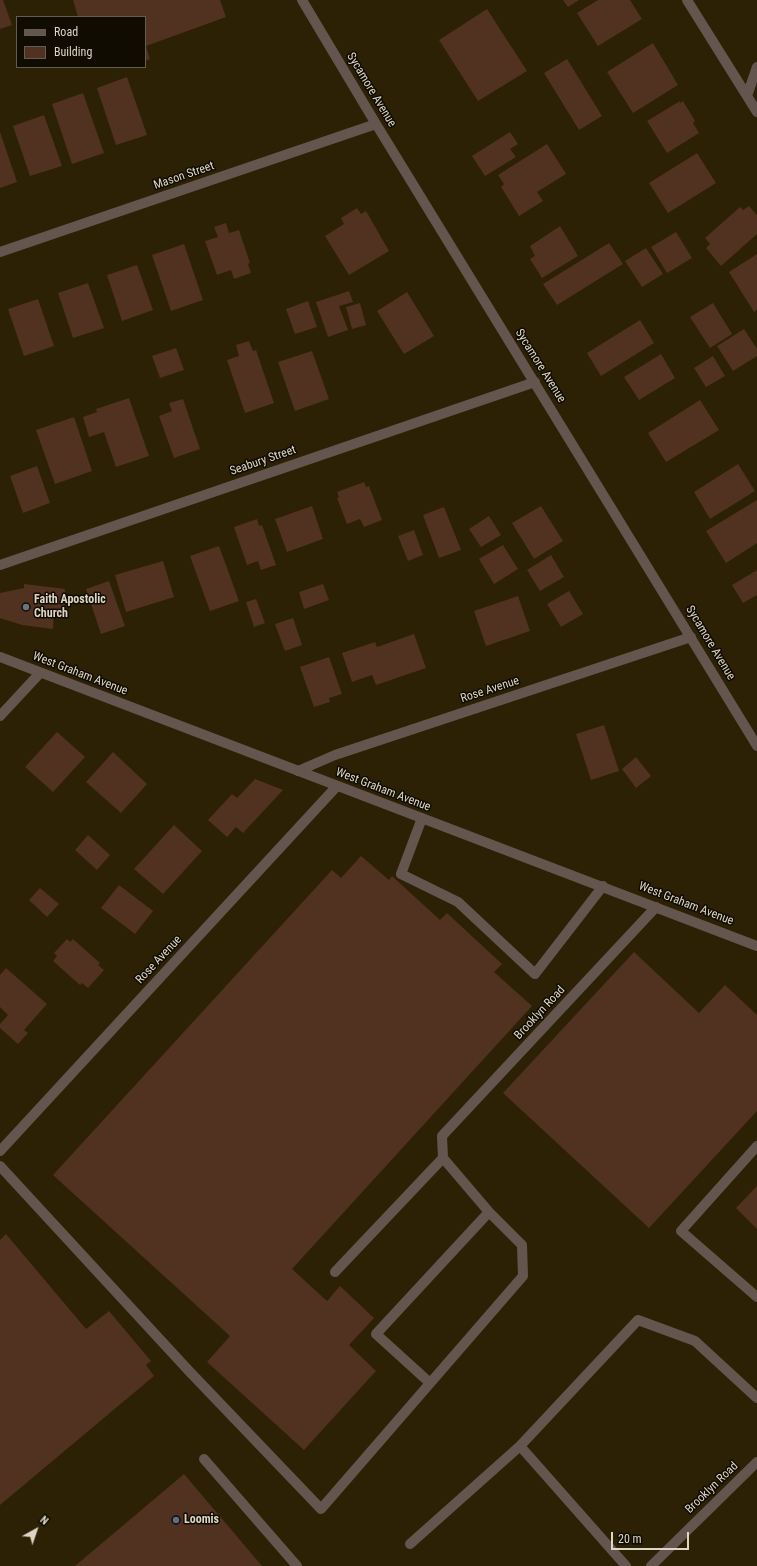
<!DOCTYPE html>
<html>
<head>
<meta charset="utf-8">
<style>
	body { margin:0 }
	#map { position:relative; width:757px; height:1566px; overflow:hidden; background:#2c2104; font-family:"Roboto Condensed",sans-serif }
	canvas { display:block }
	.legend { position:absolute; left:16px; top:16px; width:130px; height:52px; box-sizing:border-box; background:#100c02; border:1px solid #625d50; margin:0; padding:5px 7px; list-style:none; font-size:12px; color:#ddd6c6 }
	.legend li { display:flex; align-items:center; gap:8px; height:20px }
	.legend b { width:20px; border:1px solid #625d50 }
	.north { position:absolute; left:16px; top:1510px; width:40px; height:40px; -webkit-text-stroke:3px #100c02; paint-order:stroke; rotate:40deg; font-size:11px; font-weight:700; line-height:16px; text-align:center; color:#ddd6c6 }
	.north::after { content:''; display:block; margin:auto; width:14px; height:18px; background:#ddd6c6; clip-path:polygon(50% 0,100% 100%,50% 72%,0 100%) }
	.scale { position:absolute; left:611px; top:1532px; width:78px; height:18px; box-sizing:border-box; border:2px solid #ddd6c6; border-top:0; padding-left:5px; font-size:12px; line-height:14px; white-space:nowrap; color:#ddd6c6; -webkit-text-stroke:3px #100c02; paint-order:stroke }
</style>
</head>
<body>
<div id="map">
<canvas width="757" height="1566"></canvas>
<ul class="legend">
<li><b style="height:5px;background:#64564f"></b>Road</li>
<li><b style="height:11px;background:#513120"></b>Building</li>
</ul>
<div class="north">N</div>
<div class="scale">20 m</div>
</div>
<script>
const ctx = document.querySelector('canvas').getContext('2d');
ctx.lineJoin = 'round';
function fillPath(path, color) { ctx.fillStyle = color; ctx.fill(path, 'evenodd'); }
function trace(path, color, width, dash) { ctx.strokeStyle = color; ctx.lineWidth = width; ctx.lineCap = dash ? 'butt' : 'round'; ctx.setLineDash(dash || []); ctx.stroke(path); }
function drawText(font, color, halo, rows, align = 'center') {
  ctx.font = font + ' "Roboto Condensed",sans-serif'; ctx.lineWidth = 3; ctx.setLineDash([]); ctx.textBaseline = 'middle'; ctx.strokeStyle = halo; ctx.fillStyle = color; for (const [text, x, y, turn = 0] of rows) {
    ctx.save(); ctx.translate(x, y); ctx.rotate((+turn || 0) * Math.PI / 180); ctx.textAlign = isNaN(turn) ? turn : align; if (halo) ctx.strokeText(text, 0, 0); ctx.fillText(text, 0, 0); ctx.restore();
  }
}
const building = new Path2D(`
	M0 0H3L12 25 0 29Z
	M73 0H220L226 17 146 46 150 59 145 61V17H78Z
	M563 0H579L568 7Z
	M598 0H630L642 19 598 46 577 13Z
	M487 9 527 71 478 101 439 40Z
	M653 43 678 85 633 113 607 72Z
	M567 59 602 116 579 130 544 73Z
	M127 77 147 135 116 145 97 88Z
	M83 93 104 153 72 164 52 104Z
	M680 101V103L683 101 695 121 693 123 699 133 667 153 647 121Z
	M44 115 62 166 30 176 13 126Z
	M0 132 17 182 0 188Z
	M510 132 518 144 510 149 516 157 485 176 472 156Z
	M547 144 566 174 537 192 543 201 519 216 501 187 504 184 498 175Z
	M697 153 716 183 668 213 649 183Z
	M749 206 757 215V234L721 266 706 248 710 244 705 238 740 207 743 210Z
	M357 208 361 214 366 211 389 251 349 275 325 236 344 224 341 218Z
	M226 223 229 233 239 230 250 263 248 264 251 273 234 279 231 270 217 275 205 241 218 237 214 227Z
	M560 226 578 256 542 278 530 259 535 256 530 246Z
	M676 232 692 258 667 273 651 247Z
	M609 243 623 264 557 305 543 284Z
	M184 244 203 300 171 311 152 255Z
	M646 248 663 274 642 287 625 261Z
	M757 254V310L754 312 729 272Z
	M137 265 153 310 122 321 107 275Z
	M88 283 104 328 73 338 58 293Z
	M349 291 353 302 339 306 348 330 328 337 316 302Z
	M407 292 434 336 404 354 377 311Z
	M38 299 54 346 24 356 8 309Z
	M308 301 317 327 295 334 286 309Z
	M360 303 366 325 352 329 346 307Z
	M713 303 732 334 710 348 690 317Z
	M640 320 654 343 601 376 587 353Z
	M744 329 757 349V356L733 371 717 346Z
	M249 341 253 351 256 350 274 403 245 413 227 360 239 356 236 345Z
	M176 348 184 370 160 378 152 356Z
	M312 351 329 399 295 411 278 362Z
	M661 354 675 378 639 400 624 377Z
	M713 356 725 376 706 387 694 368Z
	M129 398 149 456 116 467 104 432 89 437 83 417 97 412 96 409Z
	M183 399 200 449 174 458 159 416 172 411 169 403Z
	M700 400 719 430 666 462 648 433Z
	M74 417 92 471 55 484 36 430Z
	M738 464 755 491 710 519 694 492Z
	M37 466 50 503 23 513 10 476Z
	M364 482 366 487 369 486 382 520 364 527 360 519 347 524 337 498 339 497 337 492Z
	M757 500V543L726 563 706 531Z
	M312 506 323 539 287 552 275 519Z
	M541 506 563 541 534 559 512 523Z
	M444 507 461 550 439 558 423 515Z
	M489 516 501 535 481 547 469 529Z
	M257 519 259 526 262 525 276 565 261 570 258 561 247 565 234 527Z
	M414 530 423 555 408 561 398 536Z
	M503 545 518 569 494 584 479 559Z
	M219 546 239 601 210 611 190 556Z
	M551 555 564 577 540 591 527 570Z
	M163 561 174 597 126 612 115 575Z
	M757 570V595L743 603 732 585Z
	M109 581 125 626 101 634 86 589Z
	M24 584 65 589 64 613 54 612 53 629 22 625 0 618V593L24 588Z
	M323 584 329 600 304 609 299 592Z
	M569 591 583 614 561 627 547 604Z
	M518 596 530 631 486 646 474 611Z
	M256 599 265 623 254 627 246 602Z
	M293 618 302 645 285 651 275 624Z
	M414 634 426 668 376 685 372 675 352 682 342 653 375 642 377 647Z
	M329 657 342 694 329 698 330 702 314 707 300 667Z
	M604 725 619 771 591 780 576 734Z
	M57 732 85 757 53 792 25 767Z
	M113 752 147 784 121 813 86 782Z
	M636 757 651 776 636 788 622 769Z
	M255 779 283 790 243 833 236 827 227 837 208 820 232 794 237 798Z
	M174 825 202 851 163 894 134 869Z
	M88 835 110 855 97 870 75 850Z
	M361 856 389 880 392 876 440 920 447 913 502 964 494 972 532 1006 292 1269 327 1301 340 1286 374 1318 349 1345 376 1371 304 1450 207 1362 230 1336 53 1175 332 870 341 878Z
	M119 885 153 911 135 934 101 908Z
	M40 888 59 904 47 917 29 900Z
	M67 939 70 942 73 939 100 963 98 965 104 970 88 988 82 983 80 985 53 961 57 956 54 953Z
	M634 952 699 1013 725 985 757 1015V1111L649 1228 503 1093Z
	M6 968 47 1004 24 1030 28 1033 18 1044 0 1028V1024L8 1015 0 1007V975Z
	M757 1186V1229L736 1208Z
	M6 1234 86 1329 109 1311 151 1361 146 1365 154 1376 0 1505V1240Z
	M184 1474 262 1566H75Z`);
const minor = new Path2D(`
	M302 0 376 124 757 746
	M687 0 757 112
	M747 96 757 67
	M0 252 376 124
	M0 565 535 382
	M0 657 757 946
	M0 716 40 673
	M298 771 335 755 691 637
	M422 818 401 874 458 902 535 974 603 886
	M757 1146 681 1231 757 1297
	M0 1151 337 786
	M0 1166 189 1371 321 1509 523 1276 522 1245 489 1212 443 1158 442 1136 656 907
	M335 1272 443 1158
	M430 1383 376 1334 489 1212
	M204 1459 297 1566
	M410 1544 520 1446
	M626 1566 520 1446 638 1320 695 1341 757 1398
	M651 1566 757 1462`);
const markers = [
	[26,607,4,"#6b7280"],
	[176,1520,4,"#5c6f8a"]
];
const streetNames = [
	["Sycamore Avenue",371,90,59],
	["Mason Street",184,176,-19],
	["Sycamore Avenue",540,366,58],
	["Seabury Street",263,461,-19],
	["Sycamore Avenue",710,643,59],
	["West Graham Avenue",80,674,21],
	["Rose Avenue",490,690,-18],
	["West Graham Avenue",383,790,21],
	["West Graham Avenue",686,904,21],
	["Rose Avenue",159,960,-47],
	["Brooklyn Road",540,1013,-47],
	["Brooklyn Road",712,1488,-44]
];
const poiNames = [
	["Faith Apostolic",34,600],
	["Church",34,614],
	["Loomis",184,1520]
];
fillPath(building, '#513120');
trace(minor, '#64564f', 10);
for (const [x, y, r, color] of markers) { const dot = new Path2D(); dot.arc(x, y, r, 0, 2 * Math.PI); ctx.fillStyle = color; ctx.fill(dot); trace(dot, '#100c02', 1.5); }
drawText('12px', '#ddd6c6', '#100c02', streetNames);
drawText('bold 12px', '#ddd6c6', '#100c02', poiNames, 'left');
</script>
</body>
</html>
